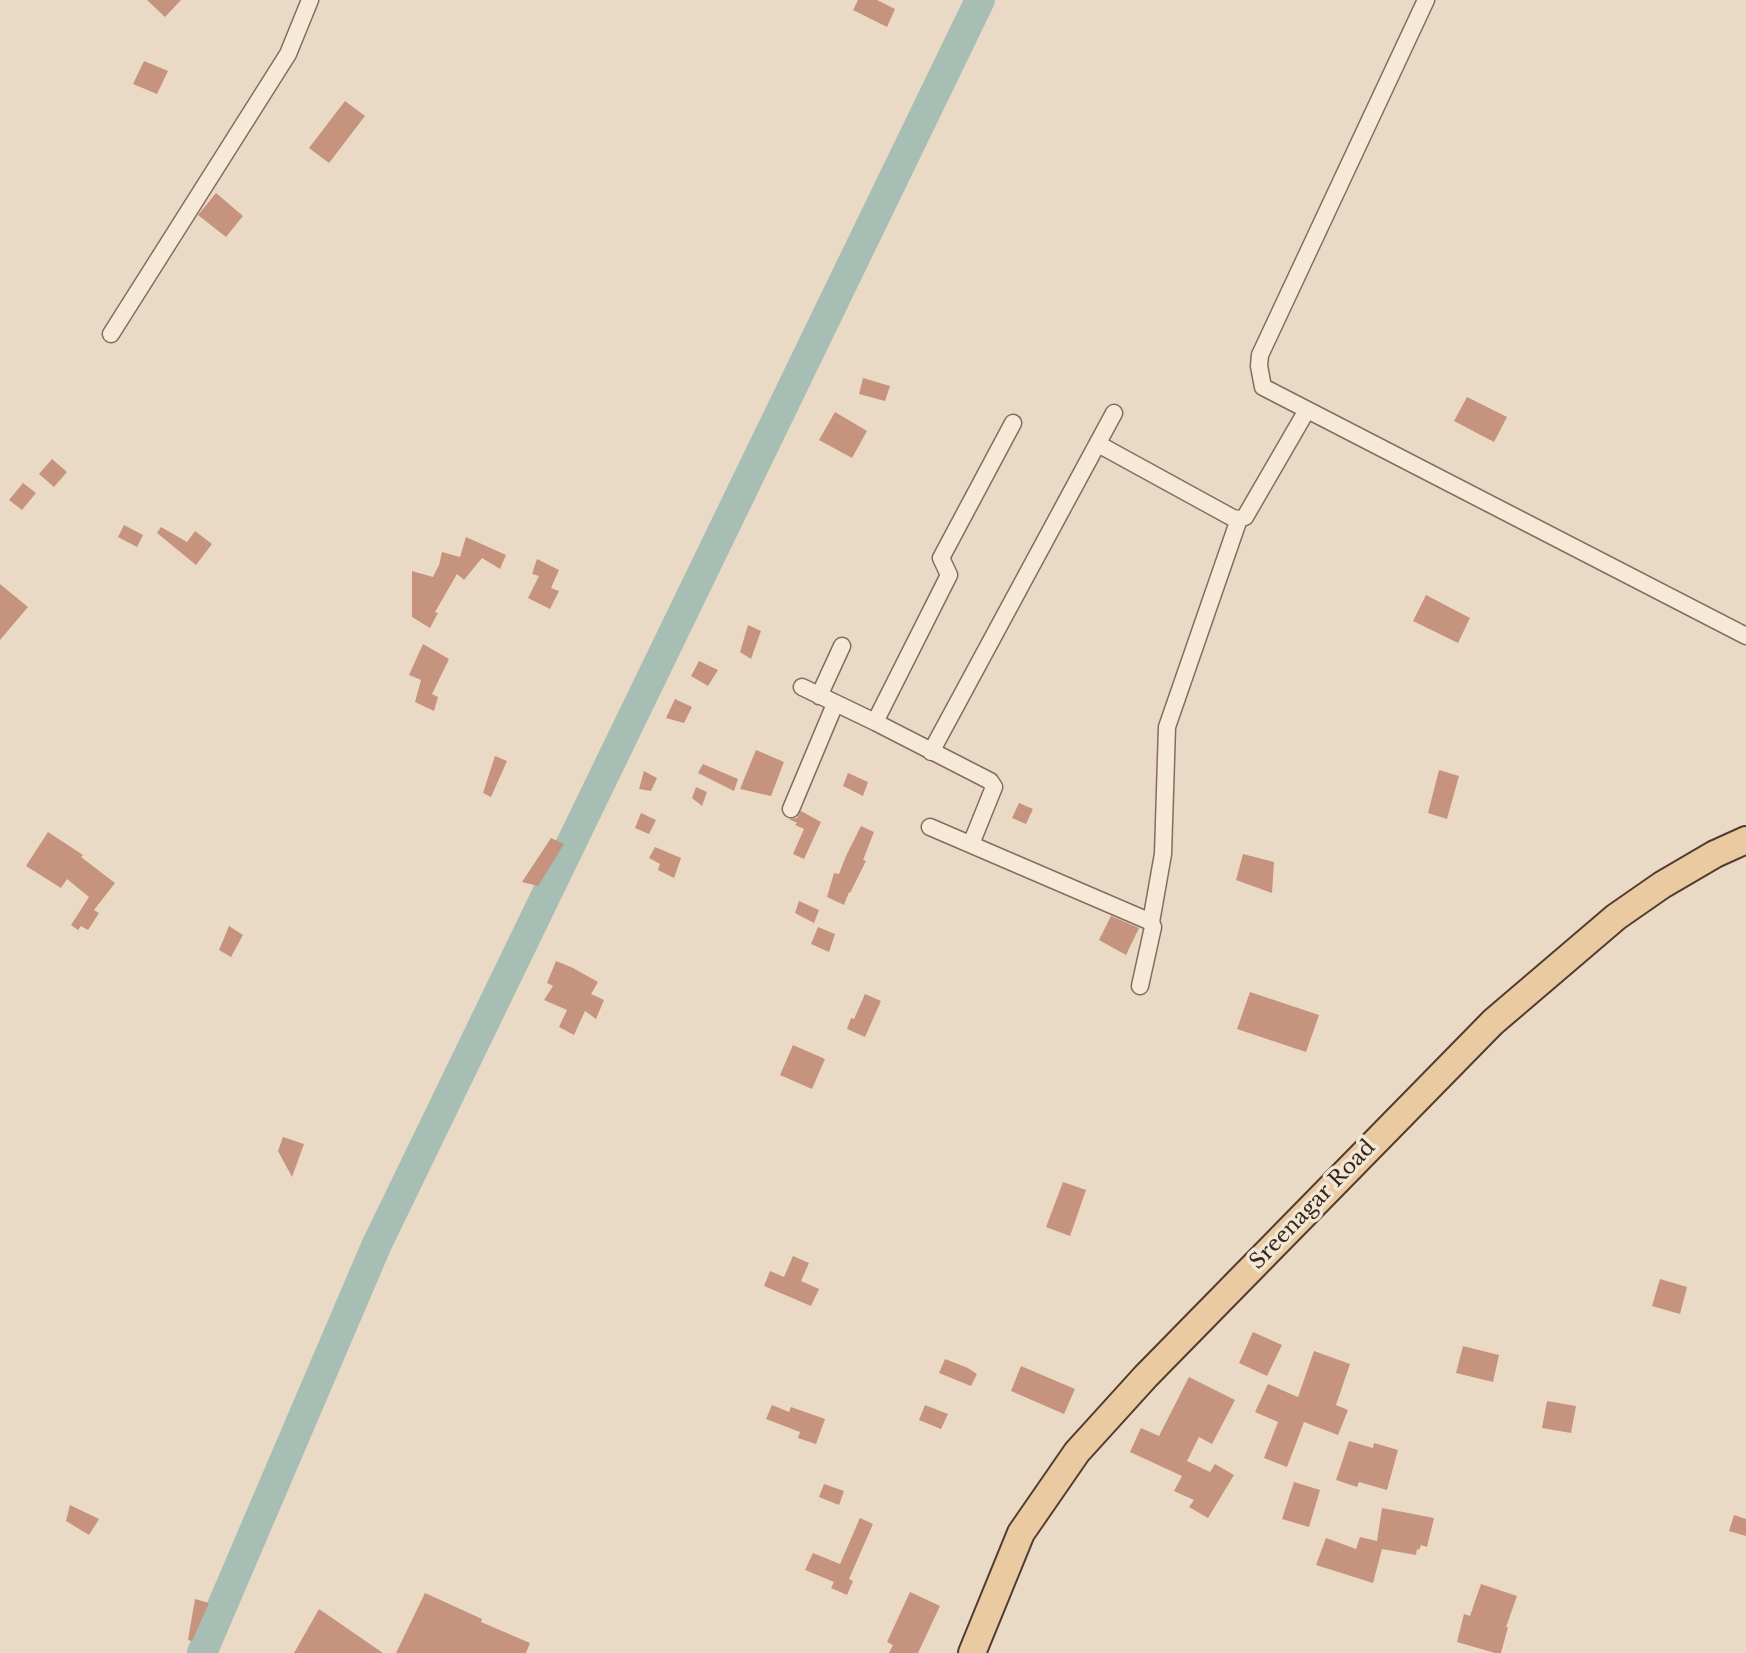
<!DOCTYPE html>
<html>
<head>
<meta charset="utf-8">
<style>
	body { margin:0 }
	canvas { display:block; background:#eadac5 }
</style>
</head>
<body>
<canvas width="1746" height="1653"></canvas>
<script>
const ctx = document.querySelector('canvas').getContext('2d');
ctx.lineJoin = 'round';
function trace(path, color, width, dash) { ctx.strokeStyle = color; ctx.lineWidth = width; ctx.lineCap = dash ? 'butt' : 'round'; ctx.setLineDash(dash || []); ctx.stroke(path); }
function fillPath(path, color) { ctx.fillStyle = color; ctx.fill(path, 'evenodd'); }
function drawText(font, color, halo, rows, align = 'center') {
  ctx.font = font + ' "Libre Baskerville",serif'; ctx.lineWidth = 7; ctx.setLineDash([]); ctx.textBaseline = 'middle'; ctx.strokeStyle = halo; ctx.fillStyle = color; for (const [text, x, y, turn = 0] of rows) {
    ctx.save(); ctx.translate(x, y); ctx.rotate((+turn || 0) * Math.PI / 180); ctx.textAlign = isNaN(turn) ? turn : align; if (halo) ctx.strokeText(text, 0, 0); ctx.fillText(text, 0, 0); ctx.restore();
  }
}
const river = new Path2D(`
	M202 1653 377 1244 980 0`);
const building = new Path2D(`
	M147 0H181L165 17Z
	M858 0H877L895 9 887 27 853 10Z
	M144 61 168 71 157 94 133 84Z
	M345 101 365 116 329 163 309 148Z
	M216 193 243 216 226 237 198 215Z
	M863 378 890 386 885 401 859 394Z
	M1467 397 1507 417 1494 442 1454 421Z
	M835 412 867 431 852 458 819 440Z
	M52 459 67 472 54 487 39 474Z
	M23 483 36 493 22 510 9 500Z
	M124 525 143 535 137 547 118 537Z
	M161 527 187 542 195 531 212 544 196 565 157 533Z
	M466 537 506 555 500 569 482 558 464 580 457 574 435 612 438 613 430 628 412 617V571L433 577 439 565 442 552 460 557Z
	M537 559 559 570 551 588 559 591 550 609 528 598 539 576 532 574Z
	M0 584 28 607 0 640Z
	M1426 595 1470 618 1458 643 1413 621Z
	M748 625 761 631 751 659 740 652Z
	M423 644 449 659 432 694 438 697 434 711 415 702 421 680 409 675Z
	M699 661 718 670 708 686 691 676Z
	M675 699 692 707 684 723 666 718Z
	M756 750 784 762 771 796 740 789Z
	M495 756 507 761 491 797 483 793Z
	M703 764 738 779 734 791 698 773Z
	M1439 770 1459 776 1447 819 1428 813Z
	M644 771 657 778 651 791 639 789Z
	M848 773 868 782 863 796 843 786Z
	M696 787 707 792 702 806 692 798Z
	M1019 803 1033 809 1026 824 1012 818Z
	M801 811 821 822 804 859 793 854 804 829 795 825 797 823 789 819 797 818Z
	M641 813 656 820 649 834 635 828Z
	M861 826 874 832 863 860 866 861 850 893 849 892 844 905 827 897 834 873 839 874 846 856Z
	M48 832 83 855 81 857 115 883 94 910 99 913 88 930 81 926 78 930 71 925 89 897 67 879 61 888 26 866Z
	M551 838 564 844 538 886 522 882Z
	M655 847 681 858 674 878 658 870 660 864 649 858Z
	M1243 854 1274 862 1272 893 1236 880Z
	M799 901 819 910 814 923 795 913Z
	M1111 916 1139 928 1126 955 1099 940Z
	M229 926 243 935 231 957 219 950Z
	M818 927 835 934 829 952 811 944Z
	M556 961 573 968 598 982 591 994 604 1000 596 1019 585 1011 574 1035 559 1027 567 1010 544 1000 553 986 547 983Z
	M1250 992 1319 1015 1306 1052 1237 1029Z
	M865 994 881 1001 865 1037 847 1029 851 1018 854 1019Z
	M793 1045 825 1059 812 1089 780 1075Z
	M283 1137 304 1144 292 1177 278 1151Z
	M1063 1182 1086 1190 1070 1236 1046 1227Z
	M793 1256 809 1263 801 1281 819 1289 811 1306 764 1286 770 1271 784 1277Z
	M1660 1279 1687 1287 1680 1314 1652 1306Z
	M1253 1332 1282 1345 1267 1376 1239 1363Z
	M1463 1346 1499 1355 1493 1382 1456 1373Z
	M1314 1351 1350 1364 1336 1405 1348 1410 1338 1435 1304 1422 1287 1467 1264 1458 1278 1422 1255 1412 1268 1384 1298 1397Z
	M945 1359 968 1368 977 1374 971 1386 939 1373Z
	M1021 1366 1075 1389 1064 1414 1011 1391Z
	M1189 1377 1235 1400 1212 1444 1199 1437 1187 1461 1210 1472 1215 1464 1234 1475 1208 1518 1189 1507 1194 1500 1174 1491 1182 1476 1130 1452 1141 1428 1159 1436Z
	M1547 1401 1576 1406 1571 1433 1542 1428Z
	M772 1405 789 1412 791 1407 825 1419 816 1444 798 1438 800 1432 766 1419Z
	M925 1405 948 1414 941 1429 919 1420Z
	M1349 1441 1373 1448 1374 1443 1398 1450 1387 1490 1359 1482 1357 1487 1336 1480Z
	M1294 1482 1320 1490 1309 1527 1282 1519Z
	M824 1484 844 1491 839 1505 819 1497Z
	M70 1505 99 1519 89 1535 66 1521Z
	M1382 1508 1434 1518 1427 1547 1421 1545 1419 1550 1417 1549 1416 1555 1382 1549 1373 1583 1316 1565 1326 1538 1356 1549 1360 1537 1377 1541Z
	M1734 1515 1746 1519V1536L1729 1531Z
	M860 1518 873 1524 849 1579 853 1581 847 1595 831 1588 834 1582 805 1570 813 1553 840 1564Z
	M1481 1584 1517 1596 1506 1627H1508L1501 1653H1495L1457 1642 1464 1614 1470 1616Z
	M910 1592 940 1606 918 1653H889L893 1645 887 1642Z
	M425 1593 482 1619 481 1622 530 1643 526 1653H396Z
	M195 1599 209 1603 192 1641 188 1640Z
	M319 1609 383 1653H294Z`);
const street = new Path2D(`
	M1426 0 1260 355 1259 366 1263 387 1746 636
	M111 334 288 54 310 0
	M1098 444 1233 518 1239 519 1245 517 1307 410
	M802 687 875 722 990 781 994 787 971 844
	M819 696 842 646
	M875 722 949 575 941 558 1013 423
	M931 752 1114 413
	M791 809 835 704
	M930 827 1151 922 1153 927 1140 986
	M1151 922 1163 854 1167 727 1239 519`);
const primary = new Path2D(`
	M972 1653 1021 1533 1077 1452 1146 1376 1493 1022 1616 917 1662 885 1715 854 1746 840`);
const streetNames = [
	["Sreenagar Road",1313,1205,-46]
];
trace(river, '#a6beb4', 30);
fillPath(building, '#c5937e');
trace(street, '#846d5d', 19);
trace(primary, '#523c31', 30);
trace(street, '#f6e9d8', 16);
trace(primary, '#eacaa0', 26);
drawText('21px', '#35271f', '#f2e6d4', streetNames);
</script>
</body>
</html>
